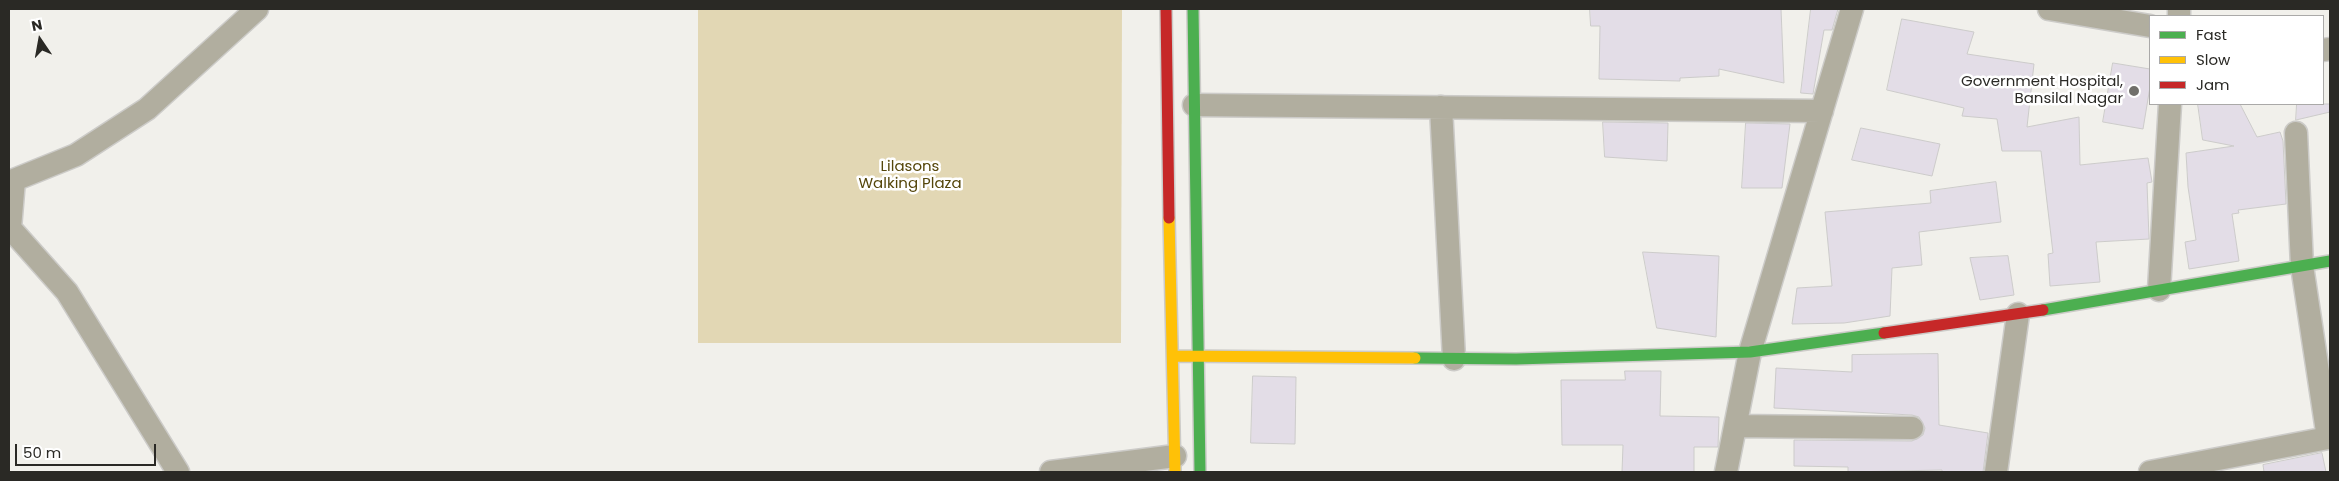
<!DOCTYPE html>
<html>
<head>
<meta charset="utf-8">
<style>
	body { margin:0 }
	#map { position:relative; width:2339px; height:481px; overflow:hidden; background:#f1f0eb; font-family:Poppins,sans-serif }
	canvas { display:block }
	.frame { position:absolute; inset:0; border:10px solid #2a2925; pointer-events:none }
	.legend { position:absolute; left:2149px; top:15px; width:175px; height:90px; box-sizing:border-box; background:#fff; border:1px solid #aaa9a8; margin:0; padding:6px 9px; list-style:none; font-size:15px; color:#2a2925 }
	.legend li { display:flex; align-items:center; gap:10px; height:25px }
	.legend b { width:25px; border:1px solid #aaa9a8 }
	.north { position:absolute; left:15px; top:15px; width:50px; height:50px; -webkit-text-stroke:4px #fff; paint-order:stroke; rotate:348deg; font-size:14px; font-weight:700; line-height:20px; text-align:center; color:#2a2925 }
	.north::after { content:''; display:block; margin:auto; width:18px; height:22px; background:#2a2925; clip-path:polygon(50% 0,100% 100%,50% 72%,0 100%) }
	.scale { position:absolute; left:15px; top:444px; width:141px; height:22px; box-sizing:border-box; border:2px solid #2a2925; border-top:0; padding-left:6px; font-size:15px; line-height:18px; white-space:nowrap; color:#2a2925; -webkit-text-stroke:4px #fff; paint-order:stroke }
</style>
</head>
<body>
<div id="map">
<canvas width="2339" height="481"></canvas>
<div class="frame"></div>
<ul class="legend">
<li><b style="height:6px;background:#4caf50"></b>Fast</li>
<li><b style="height:6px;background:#ffc107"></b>Slow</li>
<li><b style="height:6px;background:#c62828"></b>Jam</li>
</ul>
<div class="north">N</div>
<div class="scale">50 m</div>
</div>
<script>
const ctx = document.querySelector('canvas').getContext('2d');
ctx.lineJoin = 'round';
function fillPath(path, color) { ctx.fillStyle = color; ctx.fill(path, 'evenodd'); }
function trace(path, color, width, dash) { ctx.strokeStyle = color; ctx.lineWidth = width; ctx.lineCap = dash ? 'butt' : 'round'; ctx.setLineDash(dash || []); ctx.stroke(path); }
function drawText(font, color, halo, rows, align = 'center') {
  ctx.font = font + ' Poppins,sans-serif'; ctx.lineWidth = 5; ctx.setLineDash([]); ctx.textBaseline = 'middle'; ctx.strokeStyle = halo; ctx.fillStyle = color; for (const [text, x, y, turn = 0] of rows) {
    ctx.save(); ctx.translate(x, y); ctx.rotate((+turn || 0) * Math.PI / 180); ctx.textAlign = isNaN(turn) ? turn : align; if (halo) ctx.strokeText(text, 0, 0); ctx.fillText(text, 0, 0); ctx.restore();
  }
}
const green = new Path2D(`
	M698 9H1122L1121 343H698Z`);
const building = new Path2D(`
	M1590 9H1781L1784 83 1719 69V76L1680 78V81L1599 79 1600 26H1591Z
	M1811 9H1838L1832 30H1824L1813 94 1801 93Z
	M1902 19 1974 32 1967 54 2034 64 2027 127 2079 117 2080 165 2148 158 2152 182 2147 183 2149 239 2096 242 2100 282 2050 286 2048 254 2053 253 2041 151H2002L1997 119 1962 116 1964 108 1887 90Z
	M2113 63 2150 69V87L2143 129 2103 122Z
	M2198 104H2240L2257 137 2280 132 2283 141 2286 204 2238 210 2239 213 2232 214 2239 261 2189 269 2185 242 2196 240 2188 187 2186 153 2234 146 2203 140Z
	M2297 104H2330V112L2296 120Z
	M1603 122 1668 123 1667 161 1605 157Z
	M1746 123 1790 124 1782 188H1742Z
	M1861 128 1940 144 1932 176 1852 160Z
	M1996 182 2001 222 1919 232 1922 265 1892 268 1890 316 1844 323 1792 324 1797 288 1832 286 1825 212 1931 203 1930 191Z
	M1643 252 1719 256 1716 337 1657 328Z
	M2008 256 2014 295 1980 300 1970 258Z
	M1938 354 1939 425 1988 433 1983 472H1942V470L1848 472V467L1794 466V440L1912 441 1923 435 1925 428 1919 417 1912 415 1774 408 1776 368 1852 372V355Z
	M1625 371H1661L1660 416 1719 417 1718 447H1694V472H1622L1623 445H1562L1561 380H1625Z
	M1253 376 1296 377 1295 444 1251 443Z
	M2322 453 2326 472H2264L2263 465Z`);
const street = new Path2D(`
	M2049 9 2150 26
	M2179 16V9
	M2323 50 2330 49
	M1194 105 1822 111
	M1441 107 1454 359
	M2159 290 2170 104
	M1736 426 1912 428
	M178 472 67 292 10 228 14 180 76 155 147 109 257 9
	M1051 472 1175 456
	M1726 472 1750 352 1852 9
	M1996 472 2018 314
	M2150 472 2328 438 2302 266 2296 133`);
const fast = new Path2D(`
	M1193 9 1200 472
	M2043 310 2330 261
	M1415 358 1516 359 1750 352 1884 333`);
const slow = new Path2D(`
	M1169 218 1175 472
	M1175 356 1415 358`);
const jam = new Path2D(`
	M1166 9 1169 218
	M1884 333 2043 310`);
const markers = [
	[2134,91,6,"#706f6a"]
];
const poiNames = [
	["Government Hospital,",2123,82],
	["Bansilal Nagar",2123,99]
];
const parkNames = [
	["Lilasons",910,167],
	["Walking Plaza",910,184]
];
fillPath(green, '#e2d7b4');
fillPath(building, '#e3dde7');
trace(building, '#cccbca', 1);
trace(street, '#cccbc8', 25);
trace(fast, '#cccbc8', 14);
trace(slow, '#cccbc8', 14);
trace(jam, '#cccbc8', 14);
trace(street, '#b1ae9f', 22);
trace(fast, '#4caf50', 11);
trace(slow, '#ffc107', 11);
trace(jam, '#c62828', 11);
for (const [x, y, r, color] of markers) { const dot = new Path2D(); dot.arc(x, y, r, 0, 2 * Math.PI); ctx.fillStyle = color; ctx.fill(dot); trace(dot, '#fff', 2); }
drawText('15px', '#2a2925', '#fff', poiNames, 'right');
drawText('15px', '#55460a', '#fff', parkNames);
</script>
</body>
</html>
